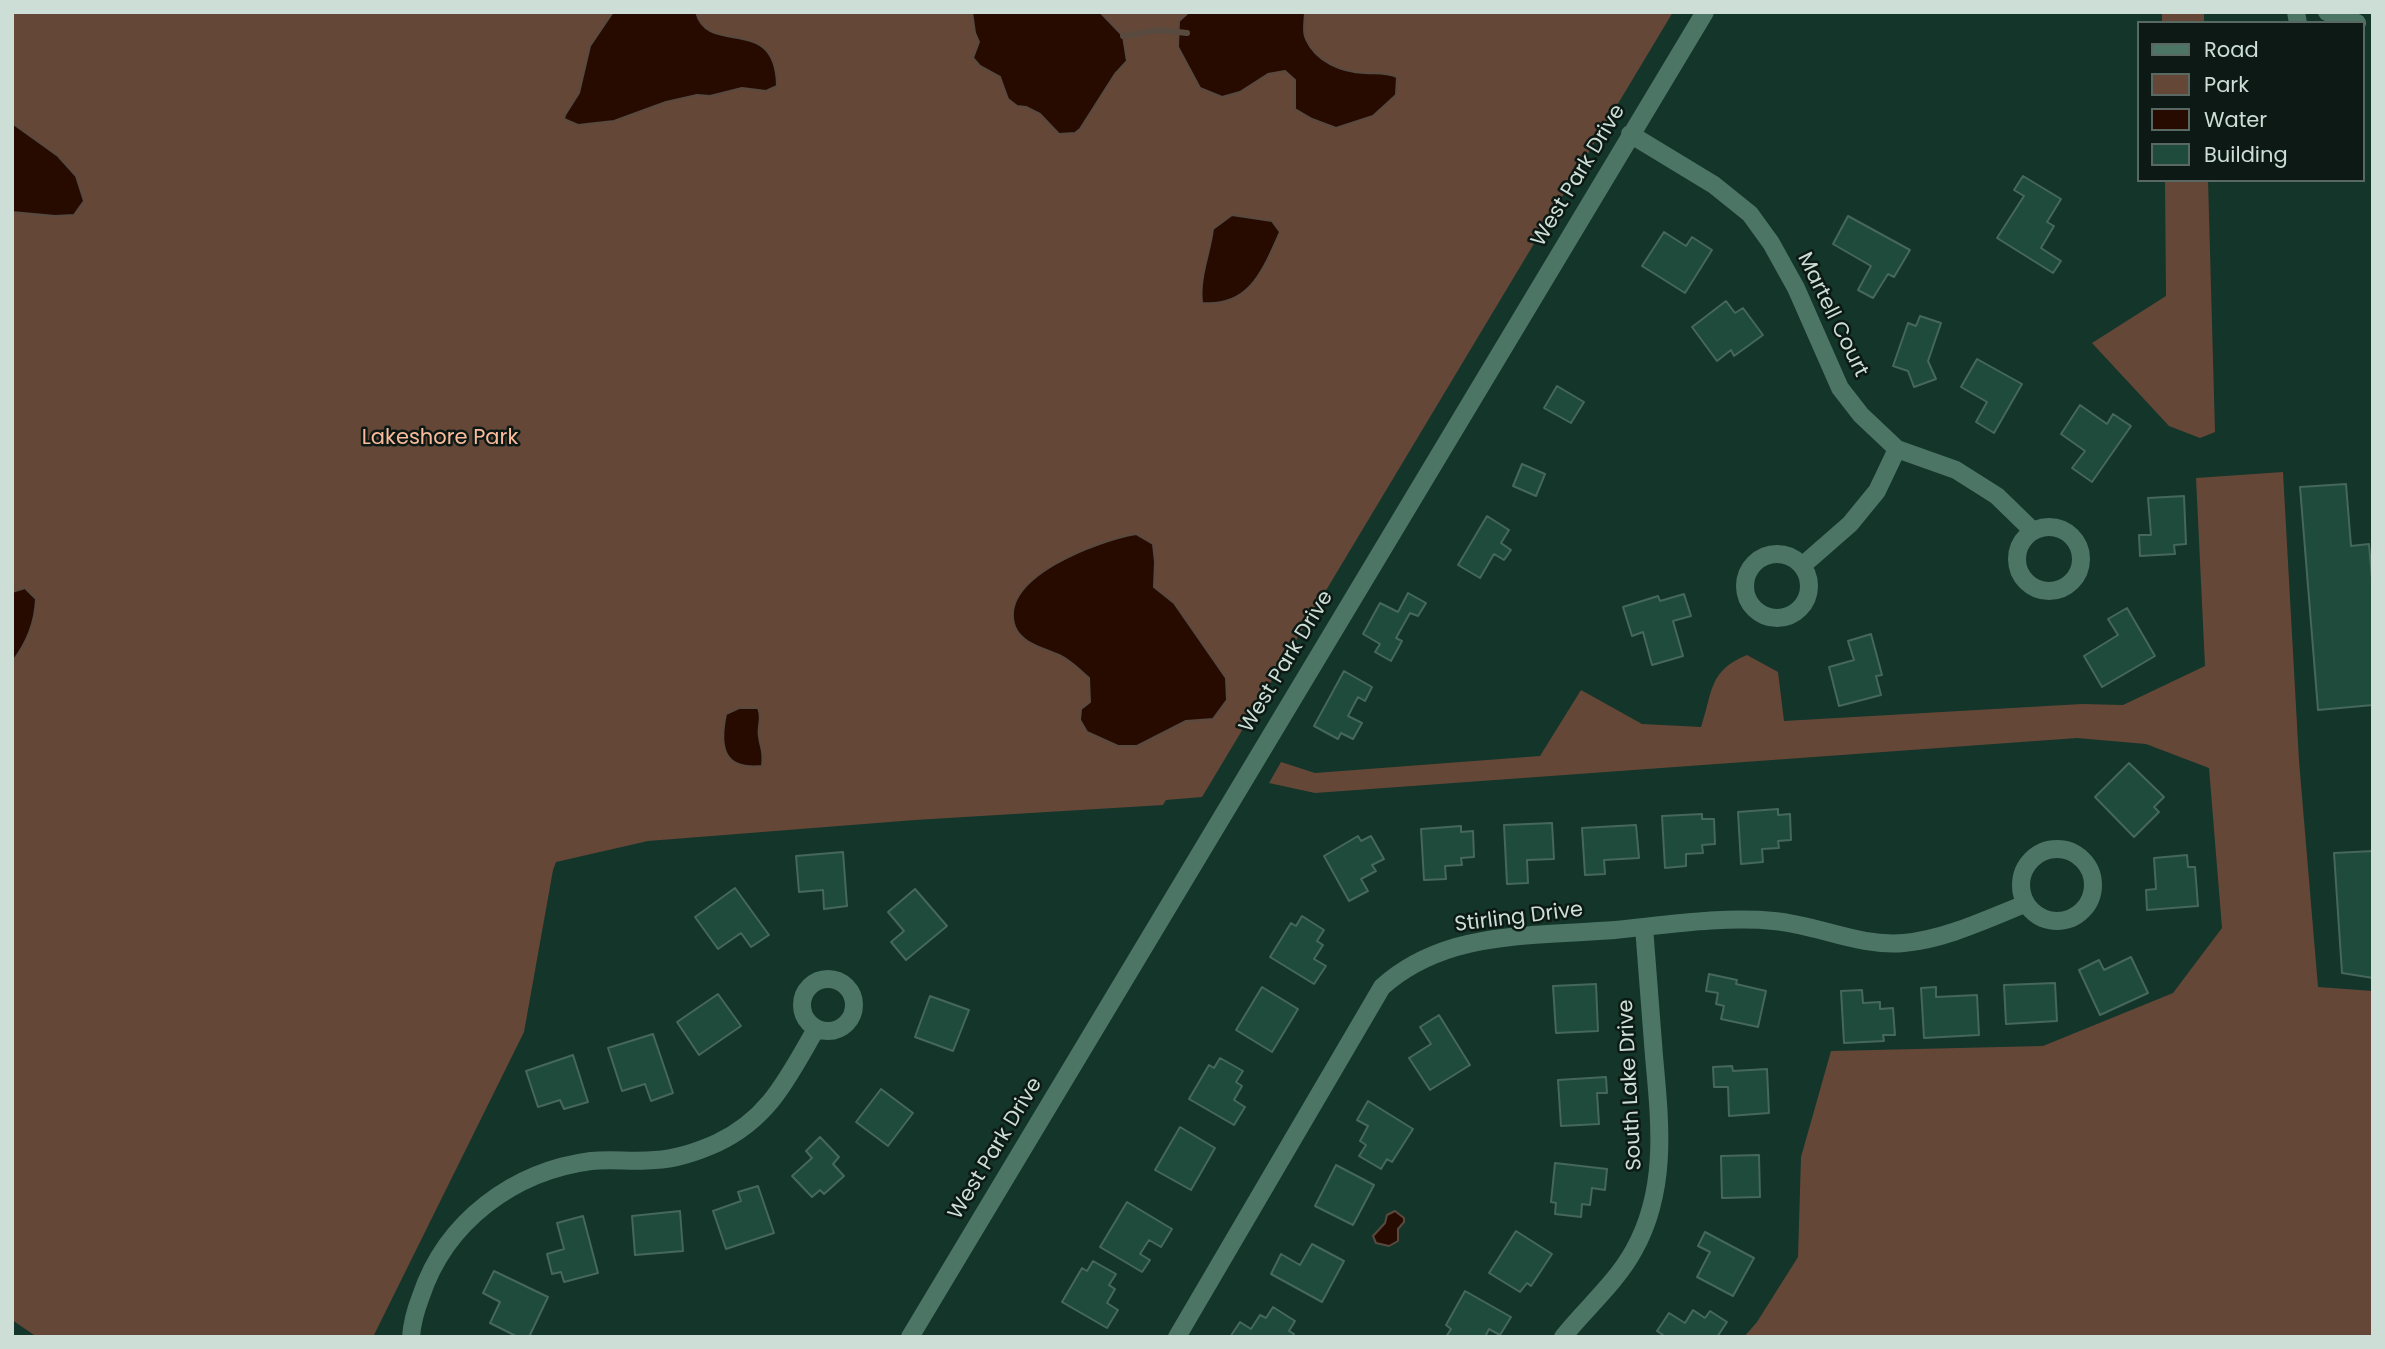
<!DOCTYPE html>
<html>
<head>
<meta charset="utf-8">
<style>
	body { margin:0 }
	#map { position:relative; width:2385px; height:1349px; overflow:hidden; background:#14352a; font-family:Poppins,sans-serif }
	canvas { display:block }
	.frame { position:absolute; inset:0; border:14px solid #ccded6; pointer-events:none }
	.legend { position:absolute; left:2137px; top:21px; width:228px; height:161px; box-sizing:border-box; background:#0c1914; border:2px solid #596862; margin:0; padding:9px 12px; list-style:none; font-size:21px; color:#ccded6 }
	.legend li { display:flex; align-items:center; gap:14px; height:35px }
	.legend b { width:35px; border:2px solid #596862 }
</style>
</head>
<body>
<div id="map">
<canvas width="2385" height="1349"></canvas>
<div class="frame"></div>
<ul class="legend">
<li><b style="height:9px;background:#4c7566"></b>Road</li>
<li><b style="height:19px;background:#654738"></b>Park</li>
<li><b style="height:19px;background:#280b00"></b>Water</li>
<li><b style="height:19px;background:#1f4b3c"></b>Building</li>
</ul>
</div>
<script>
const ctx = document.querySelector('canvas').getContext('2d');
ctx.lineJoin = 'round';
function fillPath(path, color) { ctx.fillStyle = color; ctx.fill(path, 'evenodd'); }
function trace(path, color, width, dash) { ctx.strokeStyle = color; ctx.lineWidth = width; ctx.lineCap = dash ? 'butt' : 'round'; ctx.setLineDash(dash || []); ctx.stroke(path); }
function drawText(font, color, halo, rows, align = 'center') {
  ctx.font = font + ' Poppins,sans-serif'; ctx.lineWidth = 5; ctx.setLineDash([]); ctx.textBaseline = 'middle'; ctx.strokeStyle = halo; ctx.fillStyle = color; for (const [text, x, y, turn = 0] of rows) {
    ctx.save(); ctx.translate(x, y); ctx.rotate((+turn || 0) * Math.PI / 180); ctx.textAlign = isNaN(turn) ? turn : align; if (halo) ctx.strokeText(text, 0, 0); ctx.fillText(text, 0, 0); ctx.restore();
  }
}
const green = new Path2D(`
	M12 12H1673L1202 797 1166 800 1163 805 915 820 648 841 556 862 553 870 524 1032 373 1337H37L12 1320Z
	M2162 12H2204V23H2162Z
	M2165 180H2208L2215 432 2200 438 2169 426 2092 343 2166 296Z
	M2283 472 2299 761 2318 987 2373 991V1337H1744L1757 1322 1798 1257 1801 1157 1831 1051 2043 1046 2173 993 2222 928 2209 768 2146 744 2077 738 1315 793 1269 783 1281 762 1315 773 1540 756 1581 690 1642 724 1701 727C1713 692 1708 671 1747 655L1778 672 1784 721 2082 704 2123 705 2205 666 2196 478Z`);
const water = new Path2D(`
	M613 12H696C708 58 776 12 777 86L766 91 742 88 710 96 697 95 666 102 614 121 578 125 564 119 565 115 579 93 590 46Z
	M972 12H1100L1123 36 1127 61 1115 74 1080 129 1075 133 1059 134 1040 114 1026 107 1017 106 1008 99 1000 77 980 66 973 58 979 42 975 33Z
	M1189 12H1305C1305 20 1302 32 1306 39 1316 62 1342 72 1365 73 1377 74 1384 72 1397 77L1396 95 1373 116 1336 128 1312 119 1295 109V80L1285 71 1268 74 1240 92 1222 97 1200 88 1178 47 1179 21Z
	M12 123 58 156 76 176 84 201 74 215 55 216 12 212Z
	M1232 215 1272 221 1280 232C1263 270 1250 307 1202 303 1199 277 1210 254 1213 229Z
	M1136 534 1153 544 1155 562 1154 587 1174 603 1226 678 1227 700 1213 719 1186 721 1137 746H1118L1087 732 1080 720 1081 709 1090 702 1089 678C1080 670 1070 660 1059 655 1044 648 1022 644 1015 627 997 577 1100 540 1136 534Z
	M25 588 36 599C35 623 27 643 12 662V592Z
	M739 708H758C763 719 757 725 759 737 761 750 764 751 762 766 723 770 719 747 726 714Z
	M1395 1211 1404 1218V1222L1398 1229V1241L1389 1246 1376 1243 1373 1236 1385 1223 1387 1215Z`);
const stream = new Path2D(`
	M1123 36 1158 30 1187 33`);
const building = new Path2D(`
	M2023 176 2061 199 2047 222 2054 226 2041 248 2061 261 2053 273 1997 238 2024 196 2014 190Z
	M1848 216 1910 250 1894 277 1888 274 1873 298 1858 290 1871 266 1833 244Z
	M1664 232 1686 246 1692 237 1712 250 1685 293 1642 266Z
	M1726 301 1735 313 1743 308 1763 335 1734 356 1731 350 1717 361 1692 327Z
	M1920 316 1941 323 1928 361 1936 379 1914 387 1908 371 1893 366 1908 323 1916 326Z
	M1977 359 2022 384 1994 433 1976 422 1987 402 1961 387Z
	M1557 386 1584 402 1571 423 1544 408Z
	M2080 405 2107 424 2113 414 2131 426 2092 482 2072 468 2085 451 2061 434Z
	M1522 464 1545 474 1536 496 1513 486Z
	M2346 484 2351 546 2369 544 2373 591V705L2318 710 2300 487Z
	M2184 496 2186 544 2174 545 2175 554 2140 556 2139 535H2151L2148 498Z
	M1487 516 1509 530 1501 543 1511 550 1504 560 1494 554 1480 578 1458 565Z
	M1408 593 1426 603 1418 616 1410 613 1396 638 1402 641 1391 661 1375 652 1380 644 1363 634 1380 603 1398 612Z
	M1684 594 1691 616 1673 621 1683 656 1652 665 1643 632 1632 636 1623 607 1658 596 1660 601Z
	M2127 608 2155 656 2102 687 2084 656 2118 635 2108 619Z
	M1871 634 1882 675 1876 676 1881 695 1839 706 1829 667 1854 660 1848 641Z
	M1344 671 1372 687 1365 701 1358 697 1348 716 1362 723 1353 739 1341 733 1338 739 1314 726Z
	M2129 763 2164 797 2154 807 2159 812 2134 837 2095 797Z
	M1778 809V815L1790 814 1791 840 1778 841 1779 848 1762 849 1763 862 1741 864 1738 812Z
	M1702 814V819H1714L1715 844 1702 845 1703 853 1686 854V866L1665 868 1662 816Z
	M1552 823 1554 859 1527 860 1528 883 1507 884 1504 825Z
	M1636 825 1639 858 1604 860 1605 874 1585 875 1582 828Z
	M1461 826V832L1473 831 1474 857 1461 858 1462 865 1445 866 1446 879 1424 880 1421 829Z
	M1358 836 1361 841 1371 836 1384 859 1372 865 1376 871 1361 879 1368 891 1349 901 1324 856Z
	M2373 851V978L2342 973 2334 853Z
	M843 852 847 906 824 909 823 890 799 892 796 856Z
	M2187 855 2188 867H2195L2198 906 2147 910 2146 890 2156 889 2154 858Z
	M735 888 769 935 751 947 741 933 718 949 695 917Z
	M915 889 947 926 906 960 891 942 904 931 888 912Z
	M1302 916 1324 930 1317 941 1323 945 1314 959 1326 966 1314 984 1270 957 1291 923 1296 926Z
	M2131 957 2148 993 2100 1015 2079 970 2099 960 2104 970Z
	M1709 974 1737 980 1736 984 1766 991 1758 1027 1721 1019 1724 1006 1716 1004 1718 993 1706 991Z
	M2055 983 2057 1021 2006 1024 2004 985Z
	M1596 984 1598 1031 1556 1033 1553 986Z
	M1262 987 1298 1009 1272 1052 1236 1030Z
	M1936 987V997L1977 995 1979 1035 1924 1038 1921 988Z
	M1862 990 1863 1003 1880 1002V1009L1893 1008 1895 1035H1883L1884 1041 1844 1043 1841 991Z
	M718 994 741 1026 699 1055 677 1022Z
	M930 996 969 1010 953 1051 915 1037Z
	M1439 1015 1470 1065 1430 1090 1409 1058 1431 1044 1420 1027Z
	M653 1034 673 1093 651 1101 645 1084 622 1091 608 1048Z
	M573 1055 588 1102 564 1109 560 1100 538 1107 526 1071Z
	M1220 1058 1243 1071 1236 1082 1242 1086 1234 1100 1245 1107 1234 1125 1189 1099 1209 1065 1214 1068Z
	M1732 1066 1733 1071 1767 1069 1769 1113 1729 1116 1728 1087H1714L1713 1067Z
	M1606 1077 1607 1093H1597L1599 1124 1561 1126 1558 1080Z
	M881 1089 913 1113 888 1146 856 1122Z
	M1368 1101 1413 1129 1392 1162 1387 1159 1381 1169 1359 1156 1366 1145 1360 1141 1368 1126 1357 1120Z
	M1180 1127 1215 1148 1191 1190 1155 1170Z
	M820 1137 839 1157 833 1164 844 1176 824 1194 820 1190 812 1197 792 1176 812 1158 806 1151Z
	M1759 1155 1760 1197 1722 1198 1721 1156Z
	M1555 1163 1607 1169 1605 1190 1592 1188 1590 1205 1582 1204 1581 1217 1555 1214 1556 1203 1551 1202Z
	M1336 1165 1374 1185 1353 1225 1315 1206Z
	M758 1186 774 1233 726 1249 713 1211 741 1201 738 1192Z
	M1127 1202 1172 1229 1161 1247 1149 1240 1140 1254 1150 1260 1142 1272 1100 1247Z
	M680 1211 683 1251 635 1255 632 1216Z
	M583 1216 598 1273 564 1282 561 1272 552 1274 547 1254 564 1249 557 1223Z
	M1516 1231 1552 1254 1531 1286 1527 1283 1520 1292 1489 1273Z
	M1705 1232 1754 1258 1733 1296 1697 1277 1710 1252 1698 1246Z
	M1312 1244 1344 1261 1322 1302 1271 1274 1281 1254 1300 1265Z
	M1093 1261 1116 1274 1109 1285 1115 1289 1107 1303 1118 1310 1107 1328 1062 1302 1082 1268 1087 1271Z
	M494 1271 548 1297 529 1337H518L490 1323 500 1302 483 1293Z
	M1465 1291 1511 1317 1500 1335 1489 1329 1485 1337H1446L1451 1329 1446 1325Z
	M1273 1307 1295 1321 1289 1331 1294 1334 1292 1337H1230L1240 1322 1251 1329 1260 1315 1266 1318Z
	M1693 1310 1705 1318 1710 1311 1727 1322 1717 1337H1666L1657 1331 1669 1313 1685 1323Z`);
const minor = new Path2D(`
	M2296 12 2298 23
	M2327 12 2357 23
	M1630 134 1714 185 1750 214 1771 243 1796 288 1840 388 1861 415 1897 449 1956 470 1997 496 2033 531
	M2017 559a32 32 0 1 1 64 0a32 32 0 1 1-64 0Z
	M1745 586a32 32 0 1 1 64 0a32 32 0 1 1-64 0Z
	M1802 566 1850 524 1877 491 1897 449
	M2021 885a36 36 0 1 1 72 0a36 36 0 1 1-72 0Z
	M802 1005a26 26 0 1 1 52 0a26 26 0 1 1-52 0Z
	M411 1337C412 1322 416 1309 421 1296 446 1221 514 1171 591 1161 612 1159 634 1162 655 1160 676 1159 697 1152 717 1143 770 1118 788 1077 816 1029
	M910 1337 1705 12
	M1177 1337 1382 987C1403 968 1429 955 1456 947 1507 933 1563 934 1615 930 1666 925 1723 916 1774 921 1819 925 1858 947 1904 943 1946 939 1987 919 2025 904
	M1563 1337C1586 1308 1616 1283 1634 1250 1668 1189 1660 1122 1654 1056 1651 1013 1647 970 1644 927`);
const streetNames = [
	["West Park Drive",1579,176,-59],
	["Martell Court",1832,315,64],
	["West Park Drive",1287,662,-59],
	["Stirling Drive",1519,918,-7],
	["South Lake Drive",1631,1085,-93],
	["West Park Drive",996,1149,-59]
];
const parkNames = [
	["Lakeshore Park",440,439]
];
fillPath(green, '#654738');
fillPath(water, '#280b00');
trace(water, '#594a40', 2);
trace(stream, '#594a40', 6);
fillPath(building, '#1f4b3c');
trace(building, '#46675b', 2);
trace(minor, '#4c7566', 18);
drawText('21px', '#ccded6', '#0c1914', streetNames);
drawText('21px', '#faba9b', '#0c1914', parkNames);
</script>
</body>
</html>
